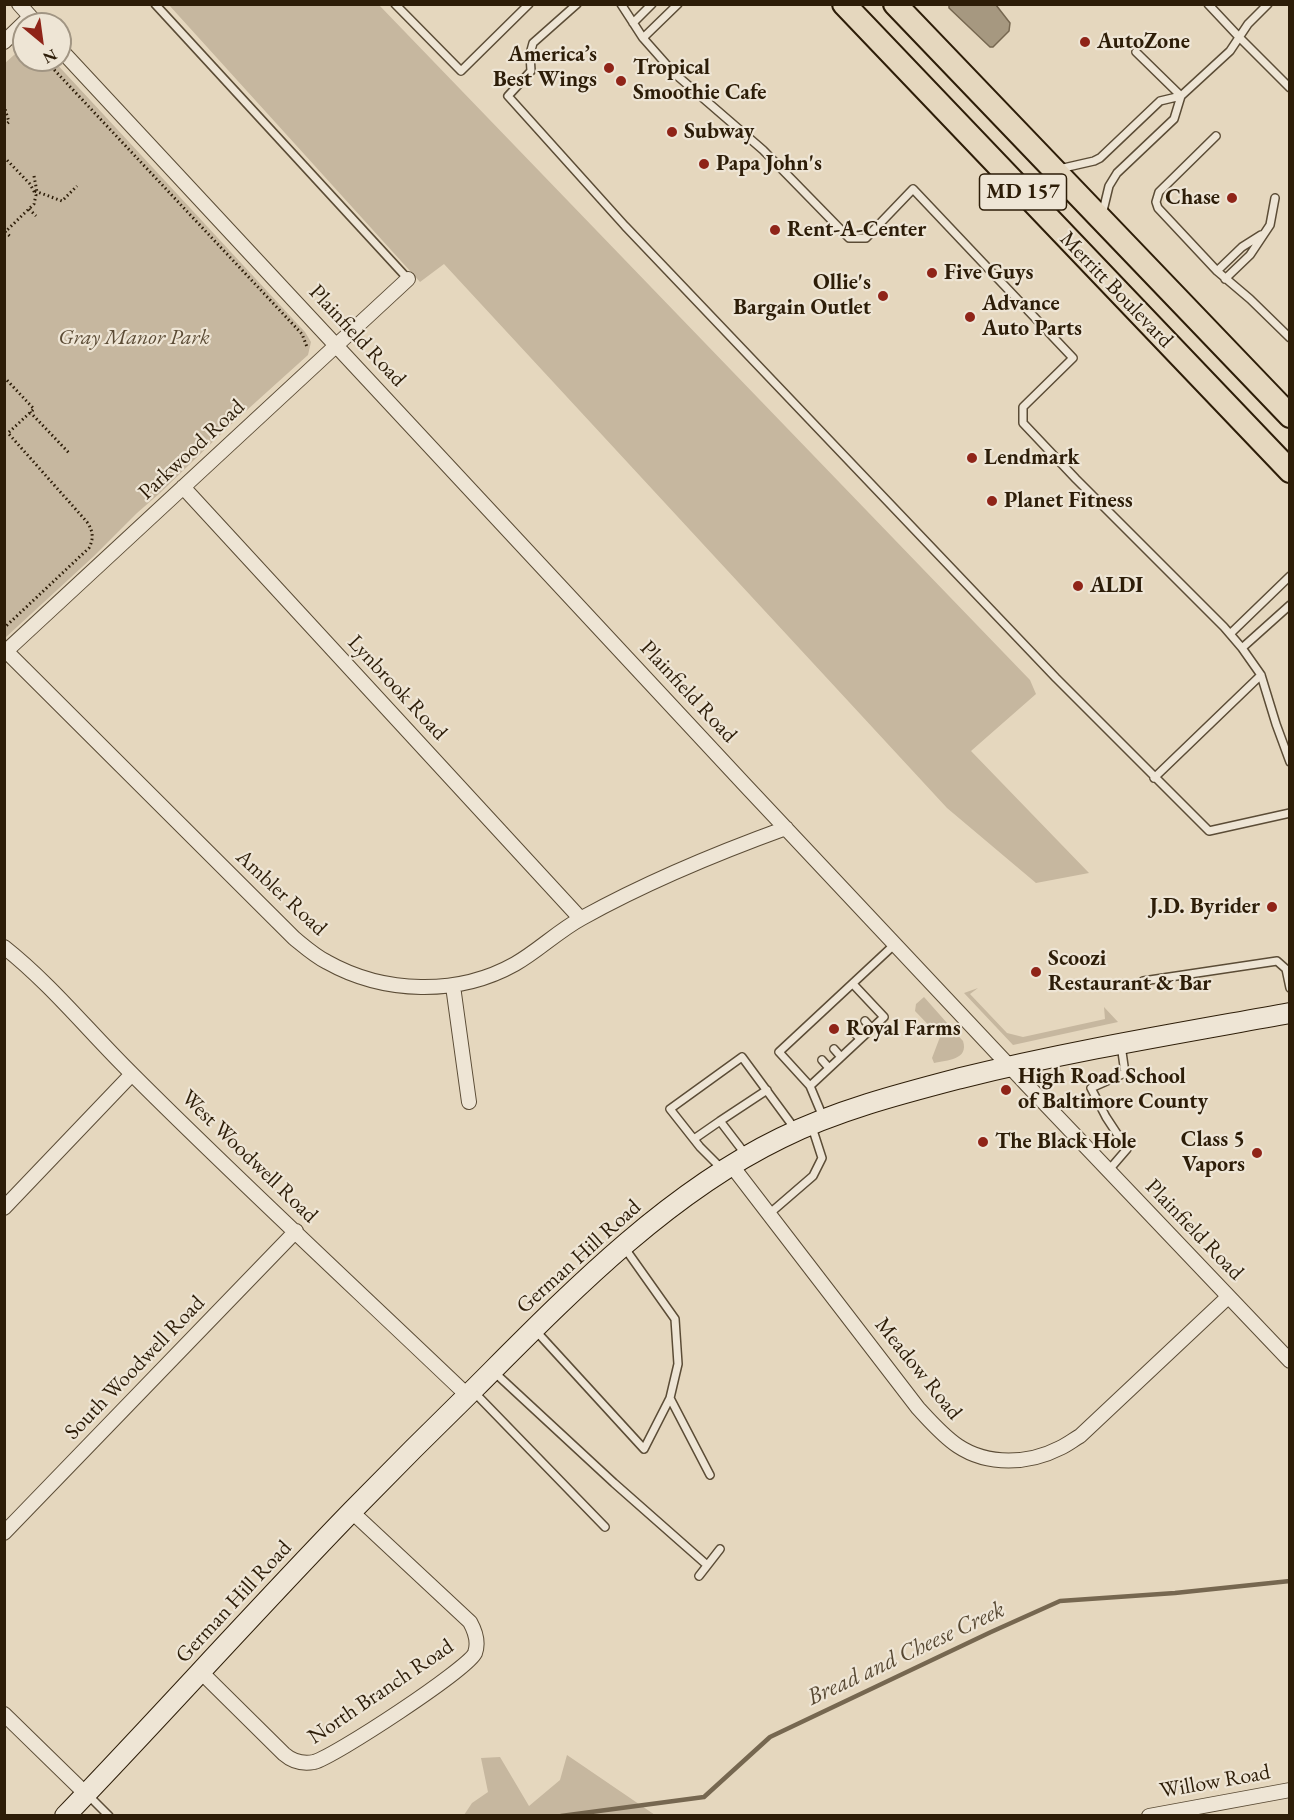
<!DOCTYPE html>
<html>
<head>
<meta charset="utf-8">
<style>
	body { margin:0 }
	#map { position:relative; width:1294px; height:1820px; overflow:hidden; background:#e5d7be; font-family:"EB Garamond",serif }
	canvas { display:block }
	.frame { position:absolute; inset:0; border:6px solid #2d1d08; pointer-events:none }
	.north { position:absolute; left:12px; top:12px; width:60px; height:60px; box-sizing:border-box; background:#eee5d5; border:2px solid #a19583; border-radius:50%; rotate:151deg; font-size:16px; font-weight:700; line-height:24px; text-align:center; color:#2d1d08 }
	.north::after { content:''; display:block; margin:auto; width:21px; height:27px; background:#8f2418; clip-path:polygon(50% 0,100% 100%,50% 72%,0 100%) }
</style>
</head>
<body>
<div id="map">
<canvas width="1294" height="1820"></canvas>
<div class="frame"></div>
<div class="north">N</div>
</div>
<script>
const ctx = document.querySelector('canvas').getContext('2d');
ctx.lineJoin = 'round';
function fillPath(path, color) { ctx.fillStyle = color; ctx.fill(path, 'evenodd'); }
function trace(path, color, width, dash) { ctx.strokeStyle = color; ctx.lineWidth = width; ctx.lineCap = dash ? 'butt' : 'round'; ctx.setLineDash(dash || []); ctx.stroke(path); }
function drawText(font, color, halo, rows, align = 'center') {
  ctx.font = font + ' "EB Garamond",serif'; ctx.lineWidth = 4.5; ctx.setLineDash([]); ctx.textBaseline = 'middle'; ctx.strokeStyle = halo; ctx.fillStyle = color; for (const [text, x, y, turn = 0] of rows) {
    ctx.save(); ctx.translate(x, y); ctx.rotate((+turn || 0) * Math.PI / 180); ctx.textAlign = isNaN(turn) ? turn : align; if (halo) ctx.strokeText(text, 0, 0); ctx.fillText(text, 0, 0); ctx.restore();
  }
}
const green = new Path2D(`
	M169 5H379L1030 680 1036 694 971 751 1089 873 1036 883 947 808 444 264 420 282Z
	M24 46V60H53L305 332 311 342 308 355 227 428 160 493 137 513 94 556 5 638 4 64Z
	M978 988 970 994 1007 1033 1023 1037 1105 1019 1104 1007 1118 1022 1013 1045 964 993Z
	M924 997 963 1041C969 1060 947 1060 934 1063L932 1058 940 1037 915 1011 916 1004Z
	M567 1755 655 1815H464L472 1803 488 1792 481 1758 500 1757 529 1806 560 1780Z`);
const water = new Path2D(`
	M949 5H996L1010 23 1009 31 993 47H990L949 8Z`);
const stream = new Path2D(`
	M561 1816 704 1797 770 1737 991 1632 1060 1601 1175 1593 1290 1581`);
const path = new Path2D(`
	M45 60 302 334 307 347
	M4 126 9 122 5 109
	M4 157 30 184 36 195 34 204 4 233
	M34 176 37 192
	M35 191 62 201 77 186
	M29 209 36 216
	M5 232 11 237
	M4 377 34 409 8 433 87 522C93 531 94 538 89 548L4 628
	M30 412 70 454`);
const lane = new Path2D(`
	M155 4 408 279
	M395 4 461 71 529 4
	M577 4 533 43 530 54 531 71 508 96 625 226 1056 678 1209 831 1290 813
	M621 4 643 38 674 73 763 150 849 238H866L913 189 1073 358 1023 407V423L1076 479 1224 627 1242 648 1261 675 1276 724 1290 762
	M1208 4 1239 37 1290 88
	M633 23 652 4
	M643 38 678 4
	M1136 52 1181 96
	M1216 136 1159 192 1156 202 1158 208 1217 271 1250 299 1290 338
	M1059 169 1094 161 1100 158 1160 101 1181 96 1230 51 1248 24 1268 4
	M1102 215 1109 186 1117 173 1174 119 1181 96
	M1217 271 1242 247 1261 235
	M1225 279 1250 255 1270 225 1275 198
	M1230 634 1290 576
	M1242 648 1290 605
	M1154 778 1261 675
	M1143 981 1277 961 1286 969 1290 988
	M865 1021 872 1029
	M853 1031 860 1039
	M834 1049 841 1057
	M822 1060 829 1068
	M810 1086 779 1052 895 944
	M823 1117 810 1086 884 1017 853 984
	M720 1121 767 1090
	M694 1139 720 1121 746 1155
	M723 1170 700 1147 670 1109 742 1057 795 1129
	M1108 1171 1127 1149 1106 1117 1091 1088 1125 1073 1121 1045
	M769 1214 813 1176 822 1158 812 1127
	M624 1247 675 1319 678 1364 670 1398
	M536 1331 644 1449 670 1398 710 1475
	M493 1371 614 1483 707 1565
	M473 1391 605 1527
	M699 1576 720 1549
	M88 1795 109 1816`);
const street = new Path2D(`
	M19 4 37 24
	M4 42 30 17
	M60 49 746 786 1029 1087 1290 1361
	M183 487 580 918
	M6 651 294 938C305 947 315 956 327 962 384 994 458 996 515 964 538 951 558 931 582 918 647 882 717 853 786 828
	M4 653 408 279
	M4 947C52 985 90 1033 133 1075 242 1184 356 1289 467 1395
	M453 986 469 1102
	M732 1166 918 1408C931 1422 943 1436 958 1446 988 1466 1029 1464 1060 1448 1067 1445 1073 1440 1080 1436L1228 1297
	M4 1208 132 1074
	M4 1533 296 1231
	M201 1672 284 1754C292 1761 303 1764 314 1762 334 1757 468 1669 475 1653 479 1642 475 1631 470 1622L352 1512
	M4 1714 86 1794
	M1149 1816 1290 1790`);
const secondary = new Path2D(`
	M65 1816C162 1715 255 1611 352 1511 393 1469 434 1428 476 1387 567 1296 664 1195 781 1138 838 1110 900 1094 961 1078 1070 1051 1180 1033 1290 1013`);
const primary = new Path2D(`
	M844 4 1290 471
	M895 4 1290 416`);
const markers = [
	[1085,42,6,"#8f2418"],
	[609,68,6,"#8f2418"],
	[621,81,6,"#8f2418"],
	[672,132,6,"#8f2418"],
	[704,164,6,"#8f2418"],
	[1232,198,6,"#8f2418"],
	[775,230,6,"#8f2418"],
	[932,273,6,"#8f2418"],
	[883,296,6,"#8f2418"],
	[970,317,6,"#8f2418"],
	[972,458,6,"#8f2418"],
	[992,501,6,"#8f2418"],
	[1078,586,6,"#8f2418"],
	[1272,907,6,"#8f2418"],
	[1036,972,6,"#8f2418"],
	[834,1029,6,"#8f2418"],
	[1006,1090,6,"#8f2418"],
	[983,1142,6,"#8f2418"],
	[1257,1153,6,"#8f2418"]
];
const shields = [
	[1023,192,87]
];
const shieldNames = [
	["MD 157",1023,192]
];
const poiNames = [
	["AutoZone",1097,42],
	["America’s",597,55,"right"],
	["Best Wings",597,80,"right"],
	["Tropical",633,68],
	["Smoothie Cafe",633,93],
	["Subway",684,132],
	["Papa John's",716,164],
	["Chase",1220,198,"right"],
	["Rent-A-Center",787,230],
	["Five Guys",944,273],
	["Ollie's",871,283,"right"],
	["Bargain Outlet",871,308,"right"],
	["Advance",982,304],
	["Auto Parts",982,329],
	["Lendmark",984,458],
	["Planet Fitness",1004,501],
	["ALDI",1090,586],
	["J.D. Byrider",1260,907,"right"],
	["Scoozi",1048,959],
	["Restaurant & Bar",1048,984],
	["Royal Farms",846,1029],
	["High Road School",1018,1077],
	["of Baltimore County",1018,1102],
	["Class 5",1245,1140,"right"],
	["Vapors",1245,1165,"right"],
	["The Black Hole",995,1142]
];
const streetNames = [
	["Merritt Boulevard",1116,290,46],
	["Plainfield Road",357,336,47],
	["Parkwood Road",192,450,-43],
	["Lynbrook Road",397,688,47],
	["Plainfield Road",688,692,47],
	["Ambler Road",281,893,43],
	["West Woodwell Road",249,1157,44],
	["Plainfield Road",1194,1230,46],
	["German Hill Road",579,1257,-42],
	["South Woodwell Road",135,1368,-46],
	["Meadow Road",918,1369,51],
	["German Hill Road",234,1602,-47],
	["North Branch Road",381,1692,-34],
	["Willow Road",1215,1782,-10]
];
const parkNames = [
	["Gray Manor Park",134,338]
];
const waterNames = [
	["Bread and Cheese Creek",906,1654,-25]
];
fillPath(green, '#c6b79f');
fillPath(water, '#a69880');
trace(water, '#766750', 1.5);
trace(stream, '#766750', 4.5);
trace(lane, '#5b4c36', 10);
trace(street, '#5b4c36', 16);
trace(secondary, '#2d1d08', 22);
trace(primary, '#2d1d08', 26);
trace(path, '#2d1d08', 3, [1.5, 3]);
trace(lane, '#eee5d5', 7);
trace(street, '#eee5d5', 14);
trace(secondary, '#eee5d5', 20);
trace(primary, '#e5d7be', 22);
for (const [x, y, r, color] of markers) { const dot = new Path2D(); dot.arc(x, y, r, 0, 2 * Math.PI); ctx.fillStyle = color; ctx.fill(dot); trace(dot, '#eee5d5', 2); }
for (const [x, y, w] of shields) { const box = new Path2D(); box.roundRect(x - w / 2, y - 18, w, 36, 4.5); ctx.fillStyle = '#eee5d5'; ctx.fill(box); trace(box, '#2d1d08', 1.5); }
drawText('bold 21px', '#2d1d08', null, shieldNames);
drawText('bold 22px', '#2d1d08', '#eee5d5', poiNames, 'left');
drawText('22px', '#2d1d08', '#eee5d5', streetNames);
drawText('italic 22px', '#5b4b35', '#eee5d5', parkNames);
drawText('italic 24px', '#574832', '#eee5d5', waterNames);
</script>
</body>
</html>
